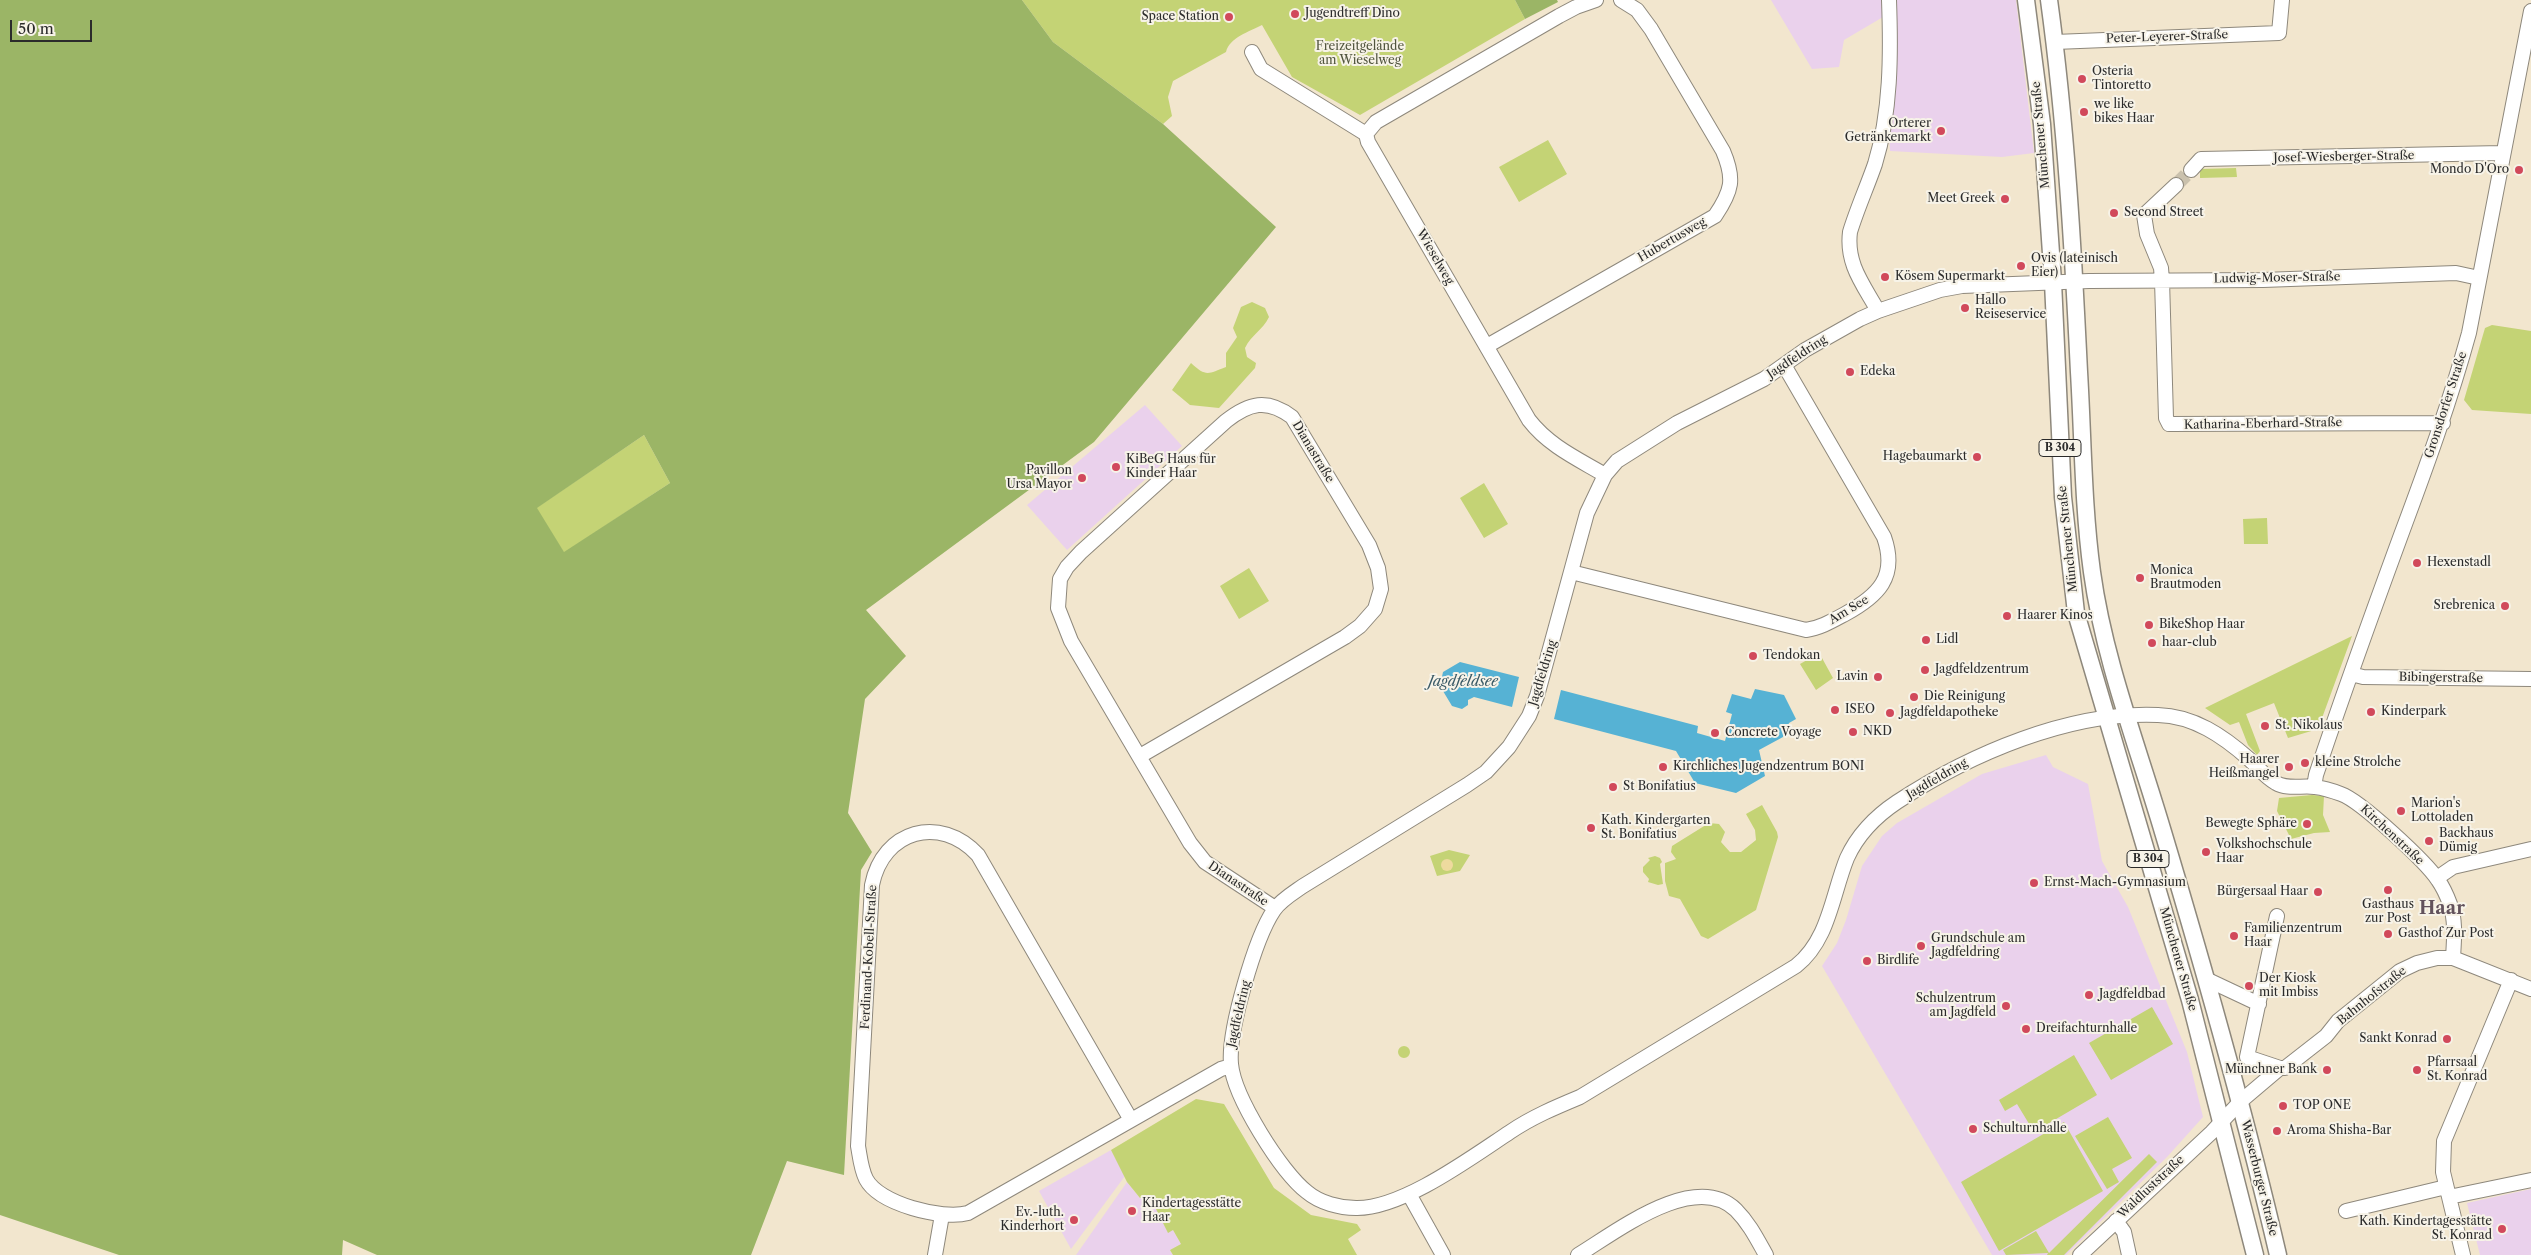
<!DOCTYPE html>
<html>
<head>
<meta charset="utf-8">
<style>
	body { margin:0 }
	#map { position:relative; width:2531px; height:1255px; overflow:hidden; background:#f2e6ce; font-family:"Libre Caslon Text",serif }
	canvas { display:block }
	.scale { position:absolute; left:10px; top:20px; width:82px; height:22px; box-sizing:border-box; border:2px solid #2b2b2b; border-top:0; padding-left:6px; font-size:15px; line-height:18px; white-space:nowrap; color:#2b2b2b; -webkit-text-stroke:4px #f7f3e8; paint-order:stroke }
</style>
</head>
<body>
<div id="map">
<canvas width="2531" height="1255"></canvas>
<div class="scale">50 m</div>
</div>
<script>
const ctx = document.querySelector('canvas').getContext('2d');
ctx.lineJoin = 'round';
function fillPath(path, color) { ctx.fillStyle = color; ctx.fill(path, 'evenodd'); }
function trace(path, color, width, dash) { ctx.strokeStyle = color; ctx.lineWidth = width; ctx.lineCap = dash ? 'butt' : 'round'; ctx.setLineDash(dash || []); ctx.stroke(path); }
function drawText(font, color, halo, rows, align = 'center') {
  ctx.font = font + ' "Libre Caslon Text",serif'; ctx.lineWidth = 4; ctx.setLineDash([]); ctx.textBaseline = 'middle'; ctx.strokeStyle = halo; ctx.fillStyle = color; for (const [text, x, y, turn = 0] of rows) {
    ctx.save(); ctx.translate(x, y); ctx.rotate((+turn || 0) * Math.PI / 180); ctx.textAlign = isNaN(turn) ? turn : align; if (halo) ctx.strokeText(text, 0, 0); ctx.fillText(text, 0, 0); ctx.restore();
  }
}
const built = new Path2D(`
	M1771 0H2016L2034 153 2002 157 1890 151 1883 17 1844 40 1839 67 1812 69Z
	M1145 405 1182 446 1067 550 1027 505Z
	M2046 755 2053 767 2088 784 2102 861 2128 907 2187 1052 2203 1117 2167 1157 2066 1255H1992L1822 966 1837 943 1846 920 1862 866 1882 836 1897 823 1982 774Z
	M1111 1150 1125 1176 1071 1249 1039 1191Z
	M1127 1182 1140 1198 1150 1197 1168 1232 1173 1230 1181 1244 1170 1250 1173 1255H1076Z
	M2531 1189V1255H2480L2467 1203Z`);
const green = new Path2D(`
	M1022 0H1515L1525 19 1360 115 1292 77 1262 25C1249 32 1230 37 1226 52L1173 81 1168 97 1172 116 1163 124 1053 42Z
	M1548 140 1567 174 1519 202 1499 167Z
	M2236 168 2237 177 2200 178V169Z
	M1252 302 1265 308 1269 317C1263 330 1251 335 1245 348L1247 357 1256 363 1255 368 1219 408 1190 405 1172 390 1191 363C1206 377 1208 374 1226 367V353L1237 337 1233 328 1241 307Z
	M2492 325 2531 331V414L2472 410 2464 400 2485 328Z
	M644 435 670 483 564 553 536 508Z
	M1484 483 1508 524 1484 538 1460 498Z
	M2267 518 2268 544H2244L2243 519Z
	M1249 568 1269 601 1239 619 1220 586Z
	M2352 636 2318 729 2288 738 2274 703 2246 714 2260 751 2257 755 2248 745 2239 722 2230 725 2205 708Z
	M1814 656 1822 658 1833 678 1816 690 1800 664Z
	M2312 795 2324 796 2323 815 2330 832 2314 833 2291 839 2277 811 2279 798Z
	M1762 805 1777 832 1778 837 1756 910 1708 939 1701 936 1680 899 1669 896 1665 881V863L1676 859 1671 852 1672 846 1709 823 1719 824 1725 832 1721 842 1730 852H1741L1756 840 1755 830 1746 814Z
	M1449 850 1470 855 1460 871 1437 876 1430 856Z
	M1655 856 1660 858 1662 862 1660 864 1663 884 1658 885 1648 882 1649 879 1643 872V867L1650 860 1648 858Z
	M2152 1007 2173 1044 2111 1080 2089 1043Z
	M1398 1052a6 6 0 1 1 12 0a6 6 0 1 1-12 0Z
	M2074 1055 2097 1095 2034 1132 2017 1104 2005 1111 1999 1100Z
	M1196 1099 1224 1104 1274 1188 1311 1215 1357 1224 1361 1230 1348 1239 1357 1255H1173L1170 1250 1181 1244 1173 1230 1168 1233 1150 1197 1140 1198 1127 1182 1111 1150Z
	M2108 1117 2132 1158 2112 1169 2119 1182 2107 1189 2075 1136Z
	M2064 1122 2103 1191 1999 1251 1961 1182Z
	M2149 1154 2157 1162 2064 1255H2047L2048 1253 2006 1255 2003 1250 2036 1231 2049 1253Z`);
const forest = new Path2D(`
	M0 0H1022L1053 42 1163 124 1276 227 1094 442 866 610 906 656 865 699 848 813 872 852 861 870 844 1175 787 1161 751 1255H377L343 1240 342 1255H119L0 1215ZM644 435 670 483 564 552 537 508Z
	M1515 0H1557L1558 2 1525 19Z`);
const sand = new Path2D(`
	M1441 865a6 6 0 1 1 12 0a6 6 0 1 1-12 0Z`);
const water = new Path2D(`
	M1460 662 1519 677 1512 707 1474 697 1468 700V705L1462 709 1452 706 1440 686 1443 672Z
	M1755 689 1784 695 1796 719 1789 723 1783 737 1759 750 1765 776 1736 793 1695 783 1676 751 1554 719 1561 690 1698 726 1697 733 1725 741 1732 714 1726 712 1732 694 1751 699Z`);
const minorTunnel = new Path2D(`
	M2176 185 2191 170`);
const minor = new Path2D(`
	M2055 42 2279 33 2282 0
	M1252 52 1261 69 1366 134 1368 142 1529 420C1549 446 1578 459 1605 475
	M1366 134 1376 122 1559 16 1576 7 1596 0
	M2191 170 2201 159 2502 153
	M2176 185 2144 215 2147 234 2161 268 2162 280 2166 418 2169 424 2443 423
	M1878 311C1863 284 1846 264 1850 232 1857 209 1867 187 1875 164 1891 112 1891 54 1889 0
	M1487 346 1715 216C1732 191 1735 179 1723 151L1651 29 1637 10 1621 0
	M1571 572 1806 630C1820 628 1832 621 1845 614 1878 596 1898 577 1884 537L1784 365
	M2351 674 2363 677 2531 679
	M1140 756 1345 637 1360 626 1375 609 1381 589 1378 568 1369 545 1292 417C1267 398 1249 403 1226 421L1081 552 1067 567 1060 579 1058 608 1071 641 1190 843 1205 862 1275 908
	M2314 787 2316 775C2343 694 2372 614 2401 535 2426 468 2450 402 2469 333L2531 11
	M2437 878 2453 867 2531 849
	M2453 958C2454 940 2456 921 2450 904 2447 896 2443 887 2438 880 2426 862 2361 801 2341 794 2333 791 2324 788 2315 787 2302 785 2288 790 2276 783 2265 777 2258 767 2249 759 2223 736 2194 716 2158 715 2070 711 1970 754 1897 802 1876 816 1858 834 1847 858 1832 895 1829 940 1796 966L1580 1097C1556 1107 1532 1117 1510 1132 1472 1157 1402 1209 1356 1208 1340 1208 1320 1203 1307 1192 1281 1172 1234 1097 1231 1064 1228 1031 1255 938 1274 910 1281 900 1293 893 1303 886L1467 785 1486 772 1509 747 1529 716 1537 696 1587 513 1605 475 1617 461 1677 423 1764 379 1805 350 1860 319 1878 311 1940 290 1962 286 2089 281 2263 280 2456 273 2479 278
	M2208 980 2259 1004
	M2247 1057 2277 916
	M2247 1057 2280 1068
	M1131 1120 978 855C940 814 883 830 872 885L858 1146C860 1157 861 1169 866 1179 879 1204 942 1220 968 1213L1221 1069 1231 1066
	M1409 1194 1443 1255
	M2449 1197 2531 1180
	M2346 1211 2446 1187
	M2116 1221 2124 1232 2129 1255
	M935 1255 942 1215
	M1578 1255C1616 1232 1695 1170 1736 1210 1749 1223 1757 1239 1766 1255
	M2080 1255 2212 1132 2241 1101 2280 1068H2285L2326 1036 2338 1021 2400 971 2417 963 2437 958H2453L2531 989
	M2463 1255 2443 1172 2444 1141 2511 980`);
const major = new Path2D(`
	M2026 0 2042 124 2053 282 2063 497 2076 613 2190 1000 2255 1255
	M2049 0C2066 124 2073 248 2079 372 2083 439 2083 506 2092 572 2104 660 2138 747 2163 832 2205 972 2245 1113 2278 1255`);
const markers = [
	[1295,14,5,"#d1495b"],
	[1229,17,5,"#d1495b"],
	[2082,79,5,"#d1495b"],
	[2084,112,5,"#d1495b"],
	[1941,131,5,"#d1495b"],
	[2519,170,5,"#d1495b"],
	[2005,199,5,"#d1495b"],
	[2114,213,5,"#d1495b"],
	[2021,266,5,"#d1495b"],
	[1885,277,5,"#d1495b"],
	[1965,308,5,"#d1495b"],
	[1850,372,5,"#d1495b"],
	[1977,457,5,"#d1495b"],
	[1116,467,5,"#d1495b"],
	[1082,478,5,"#d1495b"],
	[2417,563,5,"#d1495b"],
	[2140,578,5,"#d1495b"],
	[2505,606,5,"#d1495b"],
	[2007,616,5,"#d1495b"],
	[2149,625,5,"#d1495b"],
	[1926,640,5,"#d1495b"],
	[2152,643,5,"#d1495b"],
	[1753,656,5,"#d1495b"],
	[1925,670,5,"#d1495b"],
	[1878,677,5,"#d1495b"],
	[1914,697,5,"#d1495b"],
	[1835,710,5,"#d1495b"],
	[2371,712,5,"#d1495b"],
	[1890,713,5,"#d1495b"],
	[2265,726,5,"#d1495b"],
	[1853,732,5,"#d1495b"],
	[1715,733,5,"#d1495b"],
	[2305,763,5,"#d1495b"],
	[1663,767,5,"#d1495b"],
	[2289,767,5,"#d1495b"],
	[1613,787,5,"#d1495b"],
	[2401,811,5,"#d1495b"],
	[2307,824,5,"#d1495b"],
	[1591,828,5,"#d1495b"],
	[2429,841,5,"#d1495b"],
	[2206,852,5,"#d1495b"],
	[2034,883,5,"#d1495b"],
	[2388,890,5,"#d1495b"],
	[2318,892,5,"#d1495b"],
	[2388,934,5,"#d1495b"],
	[2234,936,5,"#d1495b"],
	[1921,946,5,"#d1495b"],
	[1867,961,5,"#d1495b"],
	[2249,986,5,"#d1495b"],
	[2089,995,5,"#d1495b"],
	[2006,1006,5,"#d1495b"],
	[2026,1029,5,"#d1495b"],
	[2447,1039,5,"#d1495b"],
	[2327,1070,5,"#d1495b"],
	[2417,1070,5,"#d1495b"],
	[2283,1106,5,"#d1495b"],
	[1973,1129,5,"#d1495b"],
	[2277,1131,5,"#d1495b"],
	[1132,1211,5,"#d1495b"],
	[1074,1220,5,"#d1495b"],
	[2502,1229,5,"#d1495b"]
];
const shields = [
	[2060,448,42],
	[2148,859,42]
];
const shieldNames = [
	["B 304",2060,448],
	["B 304",2148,859]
];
const poiNames = [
	["Jugendtreff Dino",1305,14],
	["Space Station",1219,17,"right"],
	["Osteria",2092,72],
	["Tintoretto",2092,86],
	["we like",2094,105],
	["bikes Haar",2094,119],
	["Orterer",1931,124,"right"],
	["Getränkemarkt",1931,138,"right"],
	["Mondo D'Oro",2509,170,"right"],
	["Meet Greek",1995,199,"right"],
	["Second Street",2124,213],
	["Ovis (lateinisch",2031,259],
	["Eier)",2031,273],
	["Kösem Supermarkt",1895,277],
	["Hallo",1975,301],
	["Reiseservice",1975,315],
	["Edeka",1860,372],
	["Hagebaumarkt",1967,457,"right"],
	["KiBeG Haus für",1126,460],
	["Kinder Haar",1126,474],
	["Pavillon",1072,471,"right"],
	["Ursa Mayor",1072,485,"right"],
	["Hexenstadl",2427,563],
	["Monica",2150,571],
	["Brautmoden",2150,585],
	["Srebrenica",2495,606,"right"],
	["Haarer Kinos",2017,616],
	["BikeShop Haar",2159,625],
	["Lidl",1936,640],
	["haar-club",2162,643],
	["Tendokan",1763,656],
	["Jagdfeldzentrum",1935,670],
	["Lavin",1868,677,"right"],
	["Die Reinigung",1924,697],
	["ISEO",1845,710],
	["Kinderpark",2381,712],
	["Jagdfeldapotheke",1900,713],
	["St. Nikolaus",2275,726],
	["NKD",1863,732],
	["Concrete Voyage",1725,733],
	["Haarer",2279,760,"right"],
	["Heißmangel",2279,774,"right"],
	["kleine Strolche",2315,763],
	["Kirchliches Jugendzentrum BONI",1673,767],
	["St Bonifatius",1623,787],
	["Marion's",2411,804],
	["Lottoladen",2411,818],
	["Kath. Kindergarten",1601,821],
	["St. Bonifatius",1601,835],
	["Bewegte Sphäre",2297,824,"right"],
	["Backhaus",2439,834],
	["Dümig",2439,848],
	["Volkshochschule",2216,845],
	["Haar",2216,859],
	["Ernst-Mach-Gymnasium",2044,883],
	["Bürgersaal Haar",2308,892,"right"],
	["Gasthaus",2388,905,"center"],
	["zur Post",2388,919,"center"],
	["Familienzentrum",2244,929],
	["Haar",2244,943],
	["Gasthof Zur Post",2398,934],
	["Grundschule am",1931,939],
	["Jagdfeldring",1931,953],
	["Birdlife",1877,961],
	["Der Kiosk",2259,979],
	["mit Imbiss",2259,993],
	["Jagdfeldbad",2099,995],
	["Schulzentrum",1996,999,"right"],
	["am Jagdfeld",1996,1013,"right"],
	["Dreifachturnhalle",2036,1029],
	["Sankt Konrad",2437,1039,"right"],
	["Pfarrsaal",2427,1063],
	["St. Konrad",2427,1077],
	["Münchner Bank",2317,1070,"right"],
	["TOP ONE",2293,1106],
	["Schulturnhalle",1983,1129],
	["Aroma Shisha-Bar",2287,1131],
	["Kindertagesstätte",1142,1204],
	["Haar",1142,1218],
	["Ev.-luth.",1064,1213,"right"],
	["Kinderhort",1064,1227,"right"],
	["Kath. Kindertagesstätte",2492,1222,"right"],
	["St. Konrad",2492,1236,"right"]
];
const streetNames = [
	["Peter-Leyerer-Straße",2167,37,-2],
	["Münchener Straße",2041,135,-95],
	["Josef-Wiesberger-Straße",2344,157,-1],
	["Hubertusweg",1672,240,-30],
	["Wieselweg",1435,257,60],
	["Ludwig-Moser-Straße",2277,278,-1],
	["Jagdfeldring",1797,357,-33],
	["Gronsdorfer Straße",2446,405,-72],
	["Katharina-Eberhard-Straße",2263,424,-1],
	["Dianastraße",1313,452,59],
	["Münchener Straße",2068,539,-96],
	["Am See",1849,610,-31],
	["Jagdfeldring",1543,673,-73],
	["Bibingerstraße",2441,678,1],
	["Jagdfeldring",1937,779,-30],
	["Kirchenstraße",2392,835,43],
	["Dianastraße",1238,884,34],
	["Ferdinand-Kobell-Straße",869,957,-87],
	["Münchener Straße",2178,959,74],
	["Bahnhofstraße",2372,996,-39],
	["Jagdfeldring",1239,1014,-77],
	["Wasserburger Straße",2259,1178,76],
	["Waldluststraße",2151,1187,-43]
];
const parkNames = [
	["Freizeitgelände",1360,47],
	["am Wieselweg",1360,61]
];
const waterNames = [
	["Jagdfeldsee",1463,682]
];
const districtNames = [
	["Haar",2442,909]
];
fillPath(built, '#ead1ec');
fillPath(green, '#c4d375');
fillPath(forest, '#9bb566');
fillPath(sand, '#eeda9e');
fillPath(water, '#56b2d4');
trace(minorTunnel, '#cac1ad', 14, [14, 7]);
trace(minor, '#8e887c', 16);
trace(major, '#8e887c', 19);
trace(minor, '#fff', 14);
trace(major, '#fff', 16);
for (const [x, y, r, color] of markers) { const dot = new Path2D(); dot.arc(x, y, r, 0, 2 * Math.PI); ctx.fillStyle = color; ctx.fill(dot); trace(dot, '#f7f3e8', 2); }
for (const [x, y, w] of shields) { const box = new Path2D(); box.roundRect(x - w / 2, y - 8.5, w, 17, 4); ctx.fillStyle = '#f7f3e8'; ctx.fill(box); trace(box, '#2b2b2b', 1); }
drawText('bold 11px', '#2b2b2b', null, shieldNames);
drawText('12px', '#2b2b2b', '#f7f3e8', poiNames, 'left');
drawText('12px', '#2b2b2b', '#f7f3e8', streetNames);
drawText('12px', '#51553e', '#f7f3e8', parkNames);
drawText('italic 14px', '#3a5a66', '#f7f3e8', waterNames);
drawText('bold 18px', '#62525c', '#f7f3e8', districtNames);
</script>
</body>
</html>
